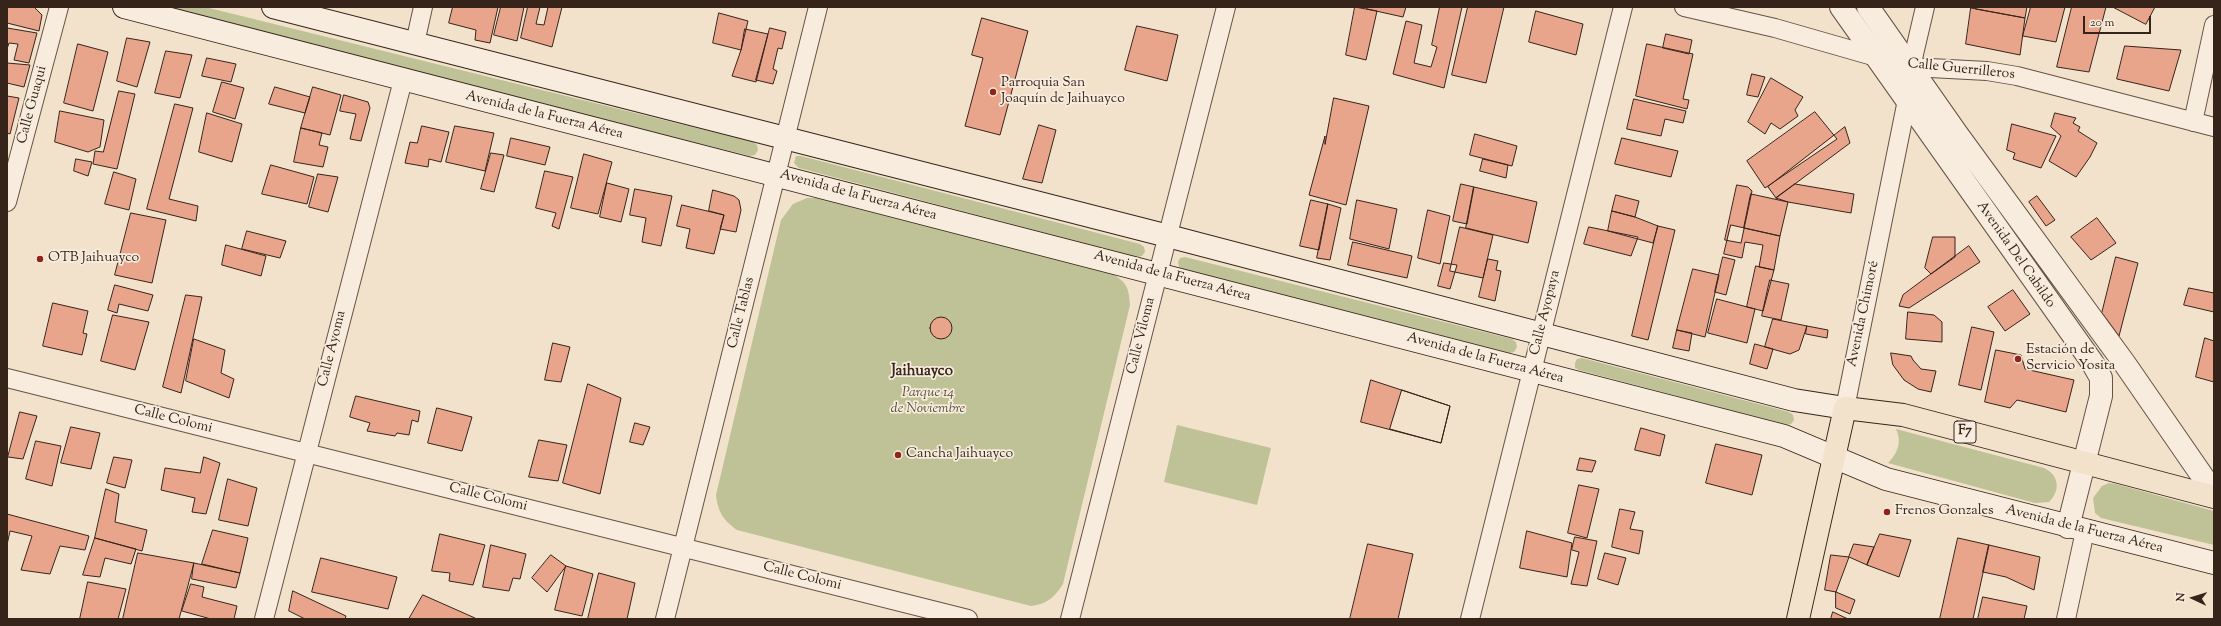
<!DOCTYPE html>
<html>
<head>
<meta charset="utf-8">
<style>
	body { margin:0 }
	#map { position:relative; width:2221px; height:626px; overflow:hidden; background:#f3e2cb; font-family:"Sorts Mill Goudy",serif }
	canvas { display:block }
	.frame { position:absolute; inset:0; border:8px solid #36231a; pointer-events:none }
	.north { position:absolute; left:2173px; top:578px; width:40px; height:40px; -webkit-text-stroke:3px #f7ecdd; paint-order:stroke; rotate:274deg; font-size:11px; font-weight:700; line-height:16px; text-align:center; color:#36231a }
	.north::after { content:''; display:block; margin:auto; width:14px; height:18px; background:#36231a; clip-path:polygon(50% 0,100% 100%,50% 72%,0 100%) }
	.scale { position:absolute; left:2083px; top:16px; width:68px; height:18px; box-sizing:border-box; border:2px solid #36231a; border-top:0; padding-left:5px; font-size:12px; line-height:14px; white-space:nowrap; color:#36231a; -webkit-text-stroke:3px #f7ecdd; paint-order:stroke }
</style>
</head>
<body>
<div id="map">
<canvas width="2221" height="626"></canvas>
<div class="frame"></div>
<div class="north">N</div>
<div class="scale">20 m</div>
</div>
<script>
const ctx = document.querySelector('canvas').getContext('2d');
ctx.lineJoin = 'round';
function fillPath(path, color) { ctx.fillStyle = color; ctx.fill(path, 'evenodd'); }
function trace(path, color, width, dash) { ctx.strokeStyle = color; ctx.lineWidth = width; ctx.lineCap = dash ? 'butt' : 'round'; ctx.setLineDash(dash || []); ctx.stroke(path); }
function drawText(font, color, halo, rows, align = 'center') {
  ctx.font = font + ' "Sorts Mill Goudy",serif'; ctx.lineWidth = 3.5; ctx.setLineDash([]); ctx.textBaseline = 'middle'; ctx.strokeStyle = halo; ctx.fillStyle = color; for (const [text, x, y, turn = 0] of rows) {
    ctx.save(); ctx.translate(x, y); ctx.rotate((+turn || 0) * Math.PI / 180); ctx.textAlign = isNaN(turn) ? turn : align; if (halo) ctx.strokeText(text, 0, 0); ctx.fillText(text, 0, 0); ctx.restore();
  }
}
const green = new Path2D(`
	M165 7H205L753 142 757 145 758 150 755 155 750 156 169 11Z
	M796 156H801L1140 244 1144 247 1145 252 1142 256 1137 257 799 168 794 163Z
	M807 198H823L1110 272C1126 282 1129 286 1130 305L1063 584C1054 598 1047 604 1031 606L737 530C723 520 718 512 716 495L781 220 793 204Z
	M1185 257 1512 339 1516 342 1517 347 1514 352 1509 353 1183 269 1179 267 1178 262 1180 258Z
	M1582 358 1789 412 1793 415 1794 420 1791 424 1786 425 1579 370 1575 368V363L1577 359Z
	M1177 425 1271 448 1257 505 1164 482Z
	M1896 429 2044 468C2059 475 2061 490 2049 502L2035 503 1888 463C1898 453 1902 442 1896 429Z
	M2109 483 2116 484 2214 511V545L2101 518 2095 513 2093 498 2102 486Z`);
const building = new Path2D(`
	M7 7H34L42 15 39 31 7 23Z
	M453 7H498L490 43 475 40 476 30 449 23Z
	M501 7H524L517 41 494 35Z
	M528 7H540L536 24 544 25 548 7H562L552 47 521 38Z
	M1355 7 1377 11 1366 60 1346 55Z
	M1367 7H1406L1403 17 1367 9Z
	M1440 7H1462L1444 88 1393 74 1406 21 1422 25 1414 63 1431 67 1437 47 1432 45Z
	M1468 7H1504L1486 83 1452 75Z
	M1976 7H2027L2025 18 1976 9Z
	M2031 7H2065L2056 42 2023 36Z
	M2072 7H2106L2089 72 2057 67Z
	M2113 7H2155L2146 24Z
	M1971 8 2025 18 2020 55 1966 44Z
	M1536 11 1583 24 1576 55 1529 42Z
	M719 13 748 21 741 50 713 43Z
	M982 18 1028 31 1000 135 965 126 983 58 972 55Z
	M1137 26 1178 35 1167 81 1125 70Z
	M7 28 37 33 29 63 14 60 18 44 9 43 7 49Z
	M770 28 786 32 782 49 778 48 773 69 777 71 773 84 756 80Z
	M745 29 768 34 756 82 732 76 741 50Z
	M1666 34 1692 40 1689 54 1663 48Z
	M127 38 150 42 137 87 117 81Z
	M78 44 108 52 93 111 64 103Z
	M1647 44 1693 54 1683 99 1689 100 1687 109 1636 96Z
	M2125 46 2181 50 2169 91 2117 79Z
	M166 51 192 55 180 98 155 93Z
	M207 58 236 64 231 82 202 76Z
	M7 63 30 65 24 87 7 83Z
	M1752 74 1765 77 1758 97 1747 95Z
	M1771 78 1803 97 1795 110 1798 116 1780 129 1771 123 1765 134 1748 122Z
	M222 82 244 88 235 119 213 112Z
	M275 87 310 97 305 113 269 104Z
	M313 87 341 95 330 135 301 128Z
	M119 91 135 94 117 169 93 164 95 151 103 152Z
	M344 95 368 102 370 108 361 141 350 139 356 114 340 111Z
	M7 96 19 98 10 134 7 133Z
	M1334 98 1369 106 1346 205 1309 195 1325 136V144Z
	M1634 99 1686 111 1683 123 1665 119 1661 136 1627 129Z
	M175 104 193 108 169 199 198 206 196 221 147 209Z
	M60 111 104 120 100 147 88 152 55 142Z
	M1815 112 1837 139 1765 188 1747 161Z
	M207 113 242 124 232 162 199 152Z
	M2055 113 2076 118 2073 123 2080 127 2078 131 2097 143 2090 157 2076 177 2049 161 2061 136 2051 127Z
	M2012 124 2056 136 2041 168 2013 159 2015 153 2007 150Z
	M1039 125 1056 130 1042 183 1023 179Z
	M422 126 449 132 441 162 429 159 428 167 405 163 410 142 417 143Z
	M455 126 494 133 485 171 446 162Z
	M1845 127 1850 143 1776 198 1768 187Z
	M301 128 322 133 319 145 328 147 323 167 294 162Z
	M1475 134 1517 146 1512 166 1470 155Z
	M511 138 550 147 545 165 507 156Z
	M1622 138 1678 151 1671 177 1615 164Z
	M491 153 504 155 494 192 481 189Z
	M584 154 612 162 598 214 571 208Z
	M76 159 92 162 88 176 74 171Z
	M1483 159 1508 165 1506 178 1480 171Z
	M271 165 314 177 307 204 262 194Z
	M545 171 573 177 559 229 552 226 556 213 536 208Z
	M114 172 136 179 129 210 105 204Z
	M318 174 338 177 328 212 309 207Z
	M607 183 629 189 621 222 600 217Z
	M1461 184 1474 187 1467 224 1453 221Z
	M1795 184 1854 194 1851 213 1788 202 1776 198Z
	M1737 185 1748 187 1752 191 1741 243 1725 240Z
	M1474 187 1537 202 1528 243 1466 228Z
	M635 189 672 196 661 246 642 242 646 218 630 215Z
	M713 190 734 196 739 200 741 210 736 232 720 229 724 215 709 211Z
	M1751 194 1788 202 1780 236 1744 228Z
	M1616 195 1639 201 1635 217 1612 211Z
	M2037 196 2055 220 2046 226 2029 202Z
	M1311 200 1328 204 1319 250 1300 246Z
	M1357 200 1397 209 1389 249 1350 239Z
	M1328 204 1341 208 1330 260 1317 258Z
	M682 205 724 215 714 254 686 248 690 229 677 226Z
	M1428 210 1450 216 1440 264 1418 258Z
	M1612 211 1635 217 1658 226 1653 243 1608 231Z
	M131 213 166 220 152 283 115 275Z
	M2097 218 2116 243 2091 260 2071 237Z
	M1731 225 1780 236 1774 270 1759 267 1763 245 1745 242 1742 258 1724 254Z
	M1658 226 1675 230 1648 340 1632 336Z
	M1460 227 1493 235 1483 278 1450 271Z
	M1589 227 1638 237 1631 256 1584 244Z
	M247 231 286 241 280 258 242 249Z
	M1933 237H1955V257L1931 274 1925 268Z
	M1353 242 1412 256 1407 278 1348 265Z
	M226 245 266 256 261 276 222 265Z
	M1969 246 1980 262 1909 308 1899 306 1903 295Z
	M1723 257 1735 260 1726 295 1715 292Z
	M2116 257 2138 263 2119 336 2102 313Z
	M1488 259 1498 261 1496 270 1501 271 1495 301 1479 297Z
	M1444 263 1457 265 1450 289 1438 286Z
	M1756 266 1774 270 1763 311 1747 307Z
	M1693 269 1719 275 1705 337 1677 330Z
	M1770 280 1789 284 1781 320 1762 316Z
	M115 285 153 295 148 311 119 304 117 313 108 310Z
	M2189 288 2214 293V312L2184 305Z
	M2013 290 2030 314 2005 331 1988 307Z
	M186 295 202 297 181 393 163 387Z
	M1717 299 1755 309 1747 343 1708 333Z
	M53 303 88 311 83 333 87 334 82 355 43 346Z
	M1908 312 1934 315 1942 322V342L1906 339Z
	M113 315 149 322 135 370 101 361Z
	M930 328a11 11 0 1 1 22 0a11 11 0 1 1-22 0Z
	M1773 319 1807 326 1799 350 1790 354 1765 347Z
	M1807 326 1828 330 1827 338 1806 334Z
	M1972 327 1994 332 1981 390 1959 385Z
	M1677 330 1692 333 1689 351 1673 348Z
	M2205 338 2214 341V382L2196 377Z
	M194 339 225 350 221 373 234 379 229 398 186 381Z
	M553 343 570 347 561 382 545 380Z
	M1755 344 1773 349 1767 369 1750 364Z
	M1996 350 2021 355 2025 369 2074 380 2066 412 2017 400 2010 408 1985 402Z
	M1891 353 1911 356 1913 360 1921 369 1936 371 1931 392 1918 389 1904 380 1893 365Z
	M1371 380 1450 406 1441 443 1361 422Z
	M588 384 621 398 600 494 563 483Z
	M1402 390 1450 406 1441 443 1390 429Z
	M356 396 420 411 418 422 412 420 409 435 397 433 395 436 367 431 370 423 350 417Z
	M437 408 472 417 462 451 428 443Z
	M20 412 37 416 23 459 8 457Z
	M635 423 650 427 643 445 630 442Z
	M71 427 100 433 91 469 61 463Z
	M1641 428 1665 435 1660 456 1635 450Z
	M539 440 567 445 558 481 529 477Z
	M36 441 61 446 52 486 26 479Z
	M1716 444 1762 455 1752 495 1706 483Z
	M114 457 132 460 125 488 107 483Z
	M204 457 220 463 206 514 192 512 195 498 161 490 165 468 200 473Z
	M1580 458 1596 461 1592 472 1577 470Z
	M228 479 257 488 248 526 219 520Z
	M1579 485 1599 489 1587 538 1568 533Z
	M106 489 119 494 115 522 147 530 142 551 95 538Z
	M1620 509 1635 512 1630 529 1643 531 1639 554 1612 547Z
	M7 514 89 536 85 550 60 546 50 574 21 570 32 536 10 531 7 545Z
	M213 530 248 538 240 573 202 564Z
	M1527 531 1572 543 1567 577 1520 568Z
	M440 534 485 545 473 585 449 581 450 573 432 571Z
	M1880 534 1911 540 1899 577 1867 565Z
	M1575 537 1597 541 1587 586 1571 584 1579 552 1572 550Z
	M95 538 136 549 131 564 105 558 100 577 83 575Z
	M1958 538 1989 545 1973 619H1940Z
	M1368 544 1413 554 1398 619H1350Z
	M1854 544 1874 547 1867 565 1849 557Z
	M491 545 526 554 520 579 513 578 509 591 483 587Z
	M1989 545 2040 557 2034 590 2006 577 1983 572Z
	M138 553 194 563 179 619H123Z
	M1605 553 1626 558 1618 585 1598 579Z
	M551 555 566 566 547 592 532 578Z
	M1831 555 1849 557 1836 592 1825 590Z
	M321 558 397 577 388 609 312 592Z
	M194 563 240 573 236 588 192 579Z
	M566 566 593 574 582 616 555 610Z
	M599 573 635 583 627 619H588Z
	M88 582 126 589 118 619H80Z
	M191 584 204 587 202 597 237 606 234 619H211L182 611Z
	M293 591 346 616 345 619H305L289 611Z
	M1836 592 1855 600 1850 614 1836 608Z
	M423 595 475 618 474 619H409Z
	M1983 597 2027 606 2024 619H1978Z
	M1833 612 1848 619H1831Z`);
const minor = new Path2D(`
	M1684 7 1775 28 1911 67 1987 71 2017 76 2214 127
	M415 43 423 7
	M2193 122 2214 25
	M7 202 59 7
	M7 378 968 619
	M1845 408 1907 100 1911 67 1925 7
	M264 619 403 80
	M665 619 818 7
	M1070 619 1226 7
	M1470 619 1623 7
	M2066 619 2085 531`);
const tertiary = new Path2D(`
	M1841 7 2092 362 2101 378V396L2068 527
	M1868 7 1957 134 2125 364 2214 493`);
const secondary = new Path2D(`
	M124 7 1784 436 1886 479 2214 563
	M273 7 1168 236 1794 400 1845 408`);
const trunk = new Path2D(`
	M1798 619 1845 408 1903 415 2214 497`);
const markers = [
	[993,92,4,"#8f2418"],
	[40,259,4,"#8f2418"],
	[2018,359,4,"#8f2418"],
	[898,455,4,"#8f2418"],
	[1887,512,4,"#8f2418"]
];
const shields = [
	[1965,432,22]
];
const shieldNames = [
	["F7",1965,432]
];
const streetNames = [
	["Calle Guerrilleros",1961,70,6],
	["Calle Guaqui",33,105,-75],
	["Avenida de la Fuerza Aérea",544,116,14],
	["Avenida de la Fuerza Aérea",858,196,15],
	["Avenida Del Cabildo",2015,255,55],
	["Avenida de la Fuerza Aérea",1172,277,15],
	["Calle Tablas",742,313,-76],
	["Calle Ayopaya",1546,313,-76],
	["Avenida Chimoré",1864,314,-78],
	["Calle Viloma",1142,336,-76],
	["Calle Ayoma",333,349,-76],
	["Avenida de la Fuerza Aérea",1485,359,15],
	["Calle Colomi",173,420,14],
	["Calle Colomi",488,498,14],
	["Avenida de la Fuerza Aérea",2084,530,14],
	["Calle Colomi",802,577,14]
];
const poiNames = [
	["Parroquia San",1001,84],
	["Joaquín de Jaihuayco",1001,100],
	["OTB Jaihuayco",48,259],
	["Estación de",2026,351],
	["Servicio Yosita",2026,367],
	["Cancha Jaihuayco",906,455],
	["Frenos Gonzales",1895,512]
];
const parkNames = [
	["Parque 14",928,394],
	["de Noviembre",928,410]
];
const neighbourhoodNames = [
	["Jaihuayco",922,372]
];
fillPath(green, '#bec296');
fillPath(building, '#e9a48c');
trace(building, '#36231a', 1);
trace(minor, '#655346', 20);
trace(tertiary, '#655346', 24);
trace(secondary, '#36231a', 24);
trace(trunk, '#36231a', 24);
trace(minor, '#f7ecdd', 18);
trace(tertiary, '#f7ecdd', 22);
trace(secondary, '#f7ecdd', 22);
trace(trunk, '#f3e2cb', 22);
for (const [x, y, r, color] of markers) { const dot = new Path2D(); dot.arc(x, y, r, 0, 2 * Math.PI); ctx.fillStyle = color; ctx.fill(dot); trace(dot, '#f7ecdd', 1.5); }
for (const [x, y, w] of shields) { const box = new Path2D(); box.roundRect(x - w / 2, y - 11, w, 22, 3); ctx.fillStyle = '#f7ecdd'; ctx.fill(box); trace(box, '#36231a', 1); }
drawText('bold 13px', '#36231a', null, shieldNames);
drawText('14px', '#36231a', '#f7ecdd', streetNames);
drawText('14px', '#36231a', '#f7ecdd', poiNames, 'left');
drawText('italic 14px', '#584b39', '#f7ecdd', parkNames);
drawText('bold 15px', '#36231a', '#f7ecdd', neighbourhoodNames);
</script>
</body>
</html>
